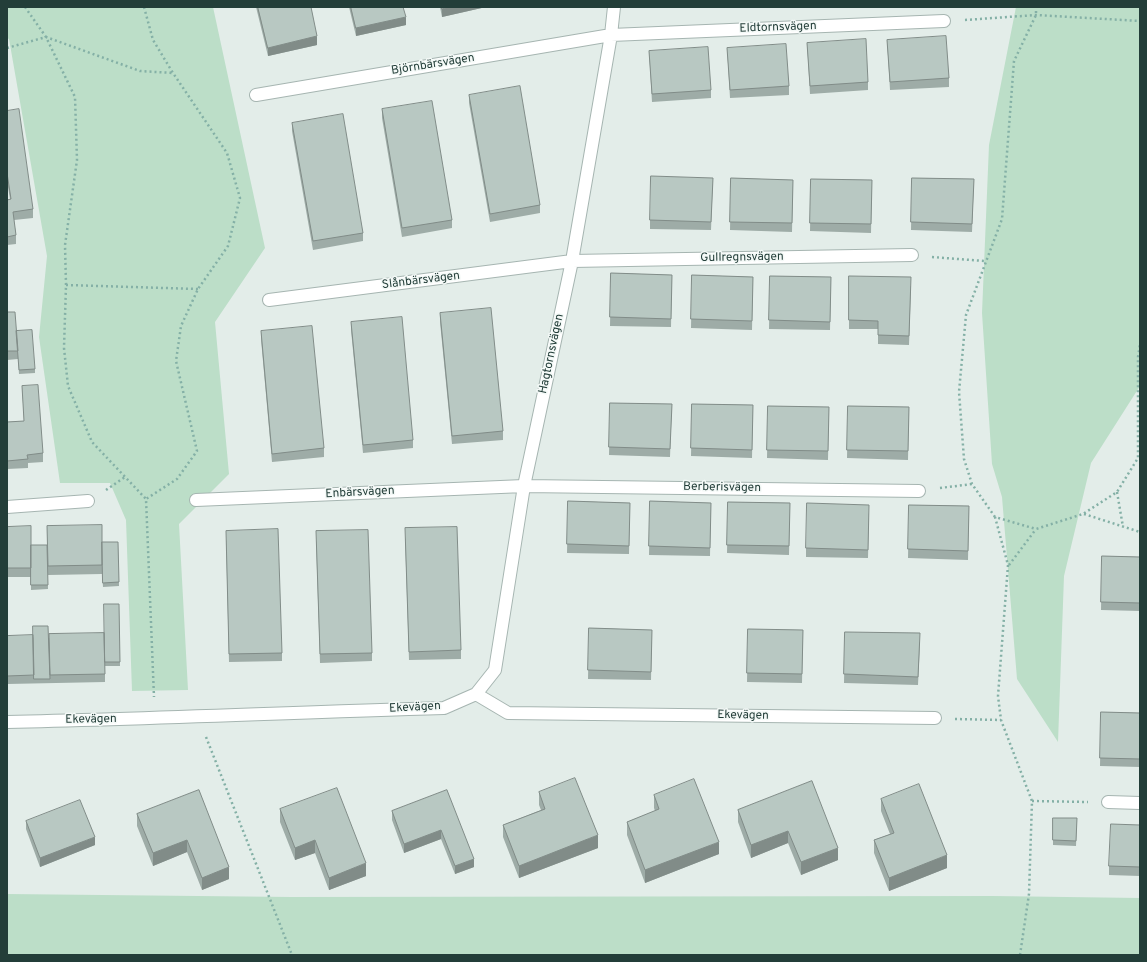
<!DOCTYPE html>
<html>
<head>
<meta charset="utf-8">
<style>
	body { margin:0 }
	#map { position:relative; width:1147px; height:962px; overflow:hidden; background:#e3ede9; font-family:Overpass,sans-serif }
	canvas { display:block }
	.frame { position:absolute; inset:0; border:8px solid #233e39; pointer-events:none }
</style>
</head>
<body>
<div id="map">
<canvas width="1147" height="962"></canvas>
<div class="frame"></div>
</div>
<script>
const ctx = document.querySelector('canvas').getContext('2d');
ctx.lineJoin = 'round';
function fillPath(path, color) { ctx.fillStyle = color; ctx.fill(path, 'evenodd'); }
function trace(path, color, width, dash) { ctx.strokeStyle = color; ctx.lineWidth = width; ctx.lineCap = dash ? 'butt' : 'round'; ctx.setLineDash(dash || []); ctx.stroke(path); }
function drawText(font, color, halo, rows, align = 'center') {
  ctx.font = font + ' Overpass,sans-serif'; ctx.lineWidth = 3; ctx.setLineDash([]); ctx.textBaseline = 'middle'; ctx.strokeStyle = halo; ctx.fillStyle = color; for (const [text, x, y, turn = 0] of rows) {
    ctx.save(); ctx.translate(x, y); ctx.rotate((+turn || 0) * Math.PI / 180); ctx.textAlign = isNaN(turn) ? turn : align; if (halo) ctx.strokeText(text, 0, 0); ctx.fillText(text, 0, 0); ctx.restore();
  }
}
const green = new Path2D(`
	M7 7H213L265 248 215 322 229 474 179 524 188 690 132 691 126 520 110 483H60L39 337 47 256 9 39 7 38Z
	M1016 7H1140V386L1091 463 1064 576 1058 742 1017 679 1002 497 992 464 982 313 989 145Z
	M7 894 292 897 993 896 1140 898V955H7Z`);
const path = new Path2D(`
	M25 7 46 37 75 97 77 160 65 245 66 285 64 348 68 386 92 442 146 499
	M144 7 153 40 173 73 227 153 240 198 228 246 198 289 181 326 176 361 197 451 177 479 146 499 154 697
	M965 20 1036 15 1140 21
	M7 48 46 37 140 71 173 73
	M932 257 985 261
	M66 285 198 289
	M940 488 972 484
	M106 490 125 477
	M1117 492 1123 527
	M1084 514 1140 532
	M995 517 972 484 964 459 959 392 966 315 1002 219 1014 61 1036 15V7
	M1009 565 1036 529
	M955 719 1001 720
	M206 737 292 955
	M1032 801 1088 802
	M1020 955 1029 894 1032 801 1001 720 998 696 1008 565 995 517 1036 529 1083 514 1117 492 1138 458V357L1140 344`);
const street = new Path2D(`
	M256 95 611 35 944 21
	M269 300 572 261 912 255
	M196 500 524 486 919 491
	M7 507 88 501
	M476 694 495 670 524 486 572 261 611 35 614 7
	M7 722C153 719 298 712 444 708L476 694 508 713 935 718
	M1108 802 1140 803`);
const wall = new Path2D(`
	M256 7H311L317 45 268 56Z
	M349 7H403L406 25 356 36Z
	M440 7H486L442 17Z
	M887 40 949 78V87L890 90Z
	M807 43 868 82V90L810 94Z
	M727 48 789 86V95L730 98Z
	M649 51 711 90V98L652 102Z
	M469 95 540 205V213L490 222 469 103Z
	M382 109 452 220V228L402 237 382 118Z
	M7 111 33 209V218L14 220 16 235V244L7 245V200L10 199 7 181Z
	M292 123 363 233V241L313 250 292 131Z
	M713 178 711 230 650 229V220Z
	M731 178 793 180 792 232 730 230Z
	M912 178 974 179 972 232 911 230Z
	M811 179 872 180 871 233 810 231Z
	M611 273 672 275 671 327 610 326Z
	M692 275 753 277 752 330 691 328Z
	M770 276 831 277 830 330 769 329Z
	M849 276 911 286 909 345 878 344V329H849Z
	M7 312 35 369V373L19 374 18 359 7 360Z
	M440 313 503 431V440L452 444 440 322Z
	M351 322 413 440V448L363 453 351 330Z
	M261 331 324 448V457L272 462 261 339Z
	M22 386 43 453V462L28 463V468L7 469V422L24 421Z
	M610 403 672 404 670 457 609 455Z
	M692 404 753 405 752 458 691 456Z
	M768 406 829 407 828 460 767 458Z
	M848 406 909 407 908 460 847 458Z
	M568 501 630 503 629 554 567 553Z
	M650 501 711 503 710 556 649 555Z
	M728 502 790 503 789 555 727 553Z
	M909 505 969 506 968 560 908 558Z
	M869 513 868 558 806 557V548Z
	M47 526 102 542H118L119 586 103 587 102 570V574L48 575Z
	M7 527 31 545H47L48 589 31 590V574V577H7Z
	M405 537 461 650V659L409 660Z
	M226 539 282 653V661L229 662Z
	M316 540 372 653V661L320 663Z
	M1102 556 1140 557V611L1101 610Z
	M119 604 120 666H105V682L7 684V636L49 638 104 633Z
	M589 628 652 630 651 680 588 679Z
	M748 629 803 630 802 683 747 682Z
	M845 632 920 642 918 685 844 683Z
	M1101 712 1140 713V767L1100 766Z
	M812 781 838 860 801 875 788 843 751 858 738 822V810Z
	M199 790 229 879 202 890 187 852 153 866 137 826V814Z
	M447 790 474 867 455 874 441 839 404 853 392 820V811Z
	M539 792 598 848 519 878 503 837V825L541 810 539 805Z
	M654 795 719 854 645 883 627 835V822L655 811 654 808Z
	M881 799 947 868 889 891 874 853V840L890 834 881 811Z
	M280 809 366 876 329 890 315 853 295 860 280 822Z
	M1053 818H1077L1076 846 1053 845Z
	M26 821 95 845 40 867 26 829Z
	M1140 825V876L1109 875V866Z`);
const shadedWall = new Path2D(`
	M449 7H486L442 17V9Z
	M406 17V25L356 36V28Z
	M317 36V45L268 56V48Z
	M441 830V839L404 853V844Z
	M788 831V843L751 858V845Z
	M598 835V848L519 878V866Z
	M95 837V845L40 867V858Z
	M187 840V852L153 866V853Z
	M315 840V853L295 860V848Z
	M719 842V854L645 883V870Z
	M838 848V860L801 875V862Z
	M947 855V868L889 891V878Z
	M474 859V867L455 874V866Z
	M366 863V876L329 890V878Z
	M229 867V879L202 890V878Z`);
const building = new Path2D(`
	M258 7H311L317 36 268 48Z
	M351 7H403L406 17 356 28Z
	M442 7H449L442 9Z
	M946 36 949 78 890 82 887 40Z
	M866 39 868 82 810 86 807 43Z
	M786 44 789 86 730 90 727 48Z
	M708 47 711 90 652 94 649 51Z
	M520 86 540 205 490 214 469 95Z
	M432 101 452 220 402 228 382 109Z
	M19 109 33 209 13 212 16 235 7 237V200L11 199 7 173V111Z
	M343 114 363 233 313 241 292 123Z
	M651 176 713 178 711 222 650 220Z
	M731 178 793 180 792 223 730 222Z
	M912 178 974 179 972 224 911 222Z
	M811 179 872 180 871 224 810 223Z
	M611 273 672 275 671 319 610 317Z
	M692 275 753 277 752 321 691 319Z
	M770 276 831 277 830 322 769 320Z
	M849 276 911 277 909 336 878 335V321L849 320Z
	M491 308 503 431 452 436 440 313Z
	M7 312H15L18 351H7Z
	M402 317 413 440 363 445 351 322Z
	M312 326 324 448 272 454 261 331Z
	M32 330 35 369 19 370 16 331Z
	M38 385 43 453 27 455 28 459 7 461V422L24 421 22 386Z
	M610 403 672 404 670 449 609 447Z
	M692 404 753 405 752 450 691 448Z
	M768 406 829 407 828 451 767 450Z
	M848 406 909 407 908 451 847 450Z
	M568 501 630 503 629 546 567 544Z
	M650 501 711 503 710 548 649 546Z
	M728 502 790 503 789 546 727 545Z
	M807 503 869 505 868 550 806 548Z
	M909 505 969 506 968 551 908 549Z
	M102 525V565L48 566 47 526Z
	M31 526V568H7V527Z
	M457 527 461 650 409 652 405 528Z
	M278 529 282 653 229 654 226 531Z
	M368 530 372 653 320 654 316 531Z
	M102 542H118L119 582 103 583Z
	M31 545H47L48 585H31Z
	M1102 556 1140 557V603L1101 602Z
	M104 604H119L120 662H105Z
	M33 626H48L50 679H34Z
	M589 628 652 630 651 672 588 670Z
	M748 629 803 630 802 674 747 673Z
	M845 632 920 633 918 677 844 674Z
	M104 633 105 674 50 675 49 634Z
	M33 635 34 675 7 676V636Z
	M1101 712 1140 713V759L1100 758Z
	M575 778 598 835 519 866 503 825 545 809 539 792Z
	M694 779 719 842 645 870 627 822 659 809 654 795Z
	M812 781 838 848 801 862 788 831 751 845 738 810Z
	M919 784 947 855 889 878 874 840 894 833 881 799Z
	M337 788 366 863 329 878 315 840 295 848 280 809Z
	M199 790 229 867 202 878 187 840 153 853 137 814Z
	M447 790 474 859 455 866 441 830 404 844 392 811Z
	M80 800 95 837 40 858 26 821Z
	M1053 818H1077L1076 841 1053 840Z
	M1111 824 1140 825V867L1109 866Z`);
const streetNames = [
	["Eldtornsvägen",778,28,-2],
	["Björnbärsvägen",433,65,-9],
	["Gullregnsvägen",742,258,-1],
	["Slånbärsvägen",421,281,-7],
	["Hagtornsvägen",552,354,-78],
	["Berberisvägen",722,488,1],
	["Enbärsvägen",360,493,-3],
	["Ekevägen",415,708,-3],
	["Ekevägen",743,716,1],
	["Ekevägen",91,720,-1]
];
fillPath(green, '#bcdec8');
trace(street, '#a6b5b1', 14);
trace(path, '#84b0a6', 2.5, [2, 3]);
trace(street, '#fff', 12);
fillPath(wall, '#9eaca7');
fillPath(shadedWall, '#818c88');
fillPath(building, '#b8c8c2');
trace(building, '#818c88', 1);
drawText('12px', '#233e39', '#f4f9f7', streetNames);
</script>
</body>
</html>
